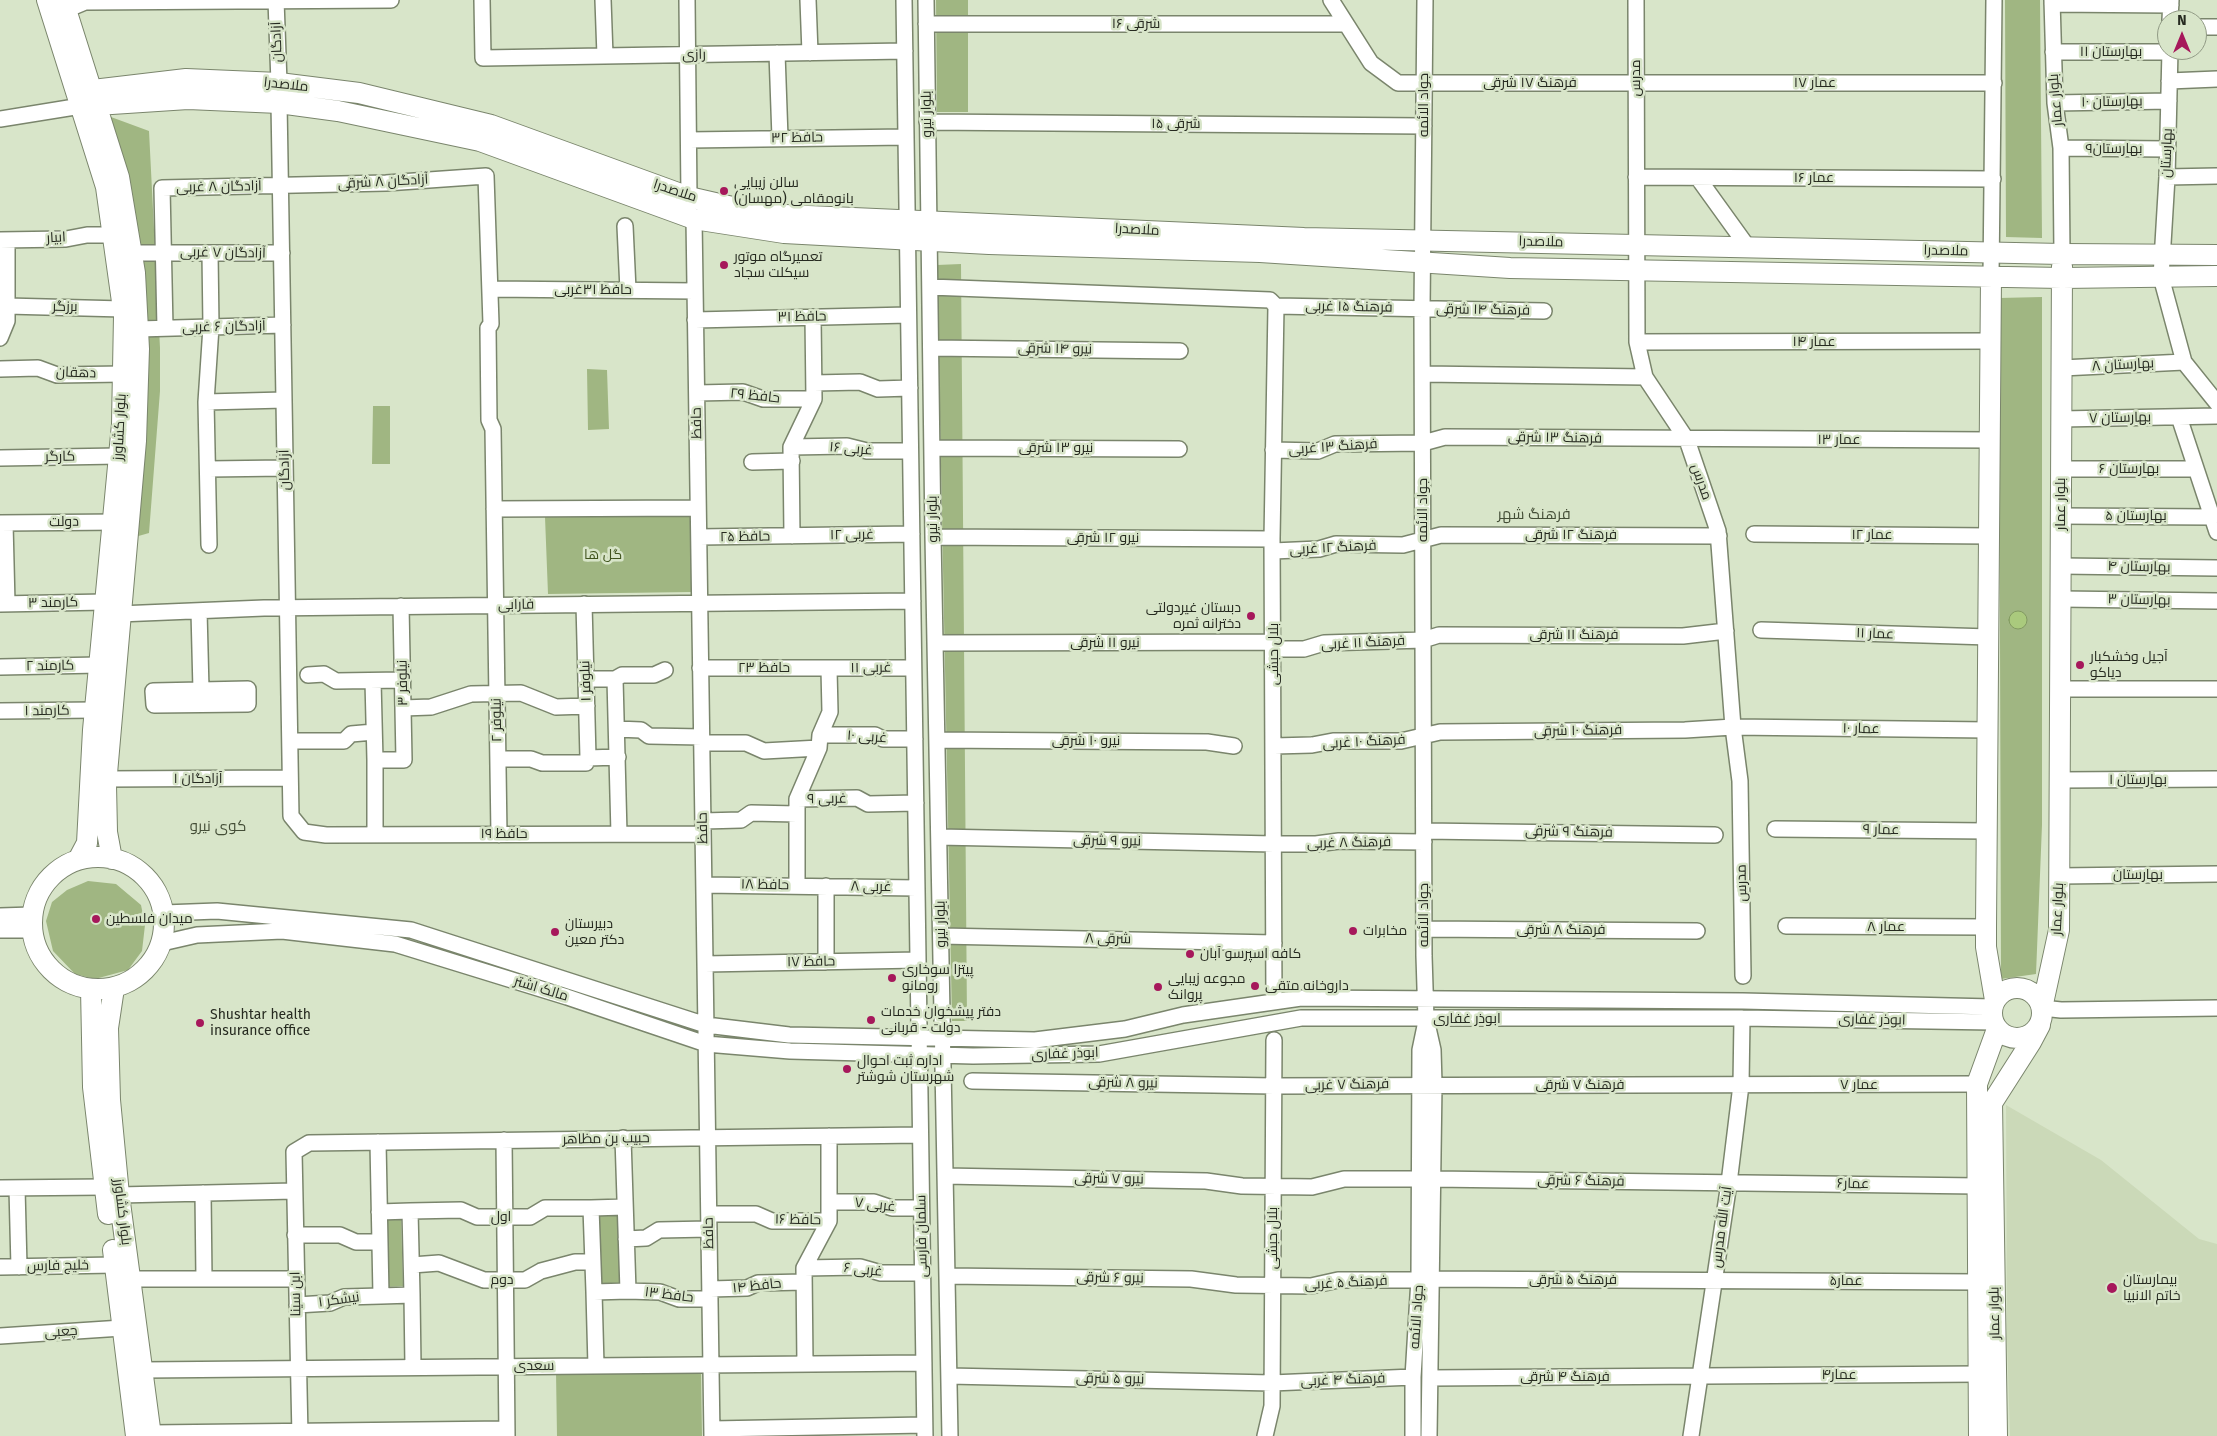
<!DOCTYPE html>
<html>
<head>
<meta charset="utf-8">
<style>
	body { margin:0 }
	#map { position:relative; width:2217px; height:1436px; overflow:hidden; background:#d8e5c9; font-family:"Fira Sans",sans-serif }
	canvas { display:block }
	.north { position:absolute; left:2157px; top:10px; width:50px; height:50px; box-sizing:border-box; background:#d8e5c9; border:1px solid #919a85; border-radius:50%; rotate:0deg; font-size:14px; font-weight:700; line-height:20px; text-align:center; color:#262a20 }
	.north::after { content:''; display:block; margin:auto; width:18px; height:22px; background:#a6185b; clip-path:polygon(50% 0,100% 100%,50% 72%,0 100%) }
</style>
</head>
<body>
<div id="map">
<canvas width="2217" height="1436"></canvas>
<div class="north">N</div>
</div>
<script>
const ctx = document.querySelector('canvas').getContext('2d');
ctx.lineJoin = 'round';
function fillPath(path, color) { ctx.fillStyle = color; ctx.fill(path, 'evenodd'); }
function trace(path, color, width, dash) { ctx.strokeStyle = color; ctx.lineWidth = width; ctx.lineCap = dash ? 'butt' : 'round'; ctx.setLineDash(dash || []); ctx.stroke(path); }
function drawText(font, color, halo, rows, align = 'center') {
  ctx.font = font + ' "Fira Sans",Cairo,sans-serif'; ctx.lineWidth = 5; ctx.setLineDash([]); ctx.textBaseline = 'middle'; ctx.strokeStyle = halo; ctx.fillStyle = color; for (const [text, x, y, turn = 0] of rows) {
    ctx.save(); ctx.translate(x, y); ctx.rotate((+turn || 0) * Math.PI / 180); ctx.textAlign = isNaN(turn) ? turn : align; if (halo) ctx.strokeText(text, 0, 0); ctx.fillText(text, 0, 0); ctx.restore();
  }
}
const built = new Path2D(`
	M2006 1105 2101 1160 2199 1239 2217 1244V1436H2010L2007 1339Z`);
const green = new Path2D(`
	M936 0H968V112H937Z
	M2005 0H2040L2042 238 2006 237Z
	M111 117 149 131 160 348V391L149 533 135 537Z
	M961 264 967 1021H952L937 265Z
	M2042 297V825L2036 974 2001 979 1999 298Z
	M587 369 607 370 609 429 588 430Z
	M373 406H390V464H372Z
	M690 514 692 592 548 594 545 517Z
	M88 881 116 884 141 905 145 925 142 951 128 970 95 979 75 974 53 951 46 921 52 902 67 890Z
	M598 1215H619L620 1285 600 1286Z
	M401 1219 403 1286 387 1287 385 1220Z
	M701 1370 702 1436H557L556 1372Z`);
const water = new Path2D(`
	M2009 620a9 9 0 1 1 18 0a9 9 0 1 1-18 0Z`);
const minor = new Path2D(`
	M276 0 279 83
	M482 0 483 58 905 51
	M603 0 605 56
	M687 0 689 197
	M808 0 810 53
	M904 0 925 1436
	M926 0 933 537 950 1436
	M1331 0 1371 63 1398 83H1994
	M1425 0 1422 309 1424 956 1426 1019 1433 1050 1434 1084 1429 1436
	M1636 0 1637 342 1645 377 1687 440 1718 531 1733 727 1740 781 1743 976
	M2052 0 2055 103 2061 148 2062 254
	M2052 4 2171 5
	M66 10 85 2 391 0
	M2170 20 2171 0
	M926 24H1345
	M2197 27H2217
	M2053 52H2170
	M777 53 780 138
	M2169 81 2217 79
	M279 103 291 816 304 832 326 835 703 834
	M2055 103 2169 101
	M0 119 81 106
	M927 122 1424 126
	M689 140 906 137
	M2061 148 2167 149
	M1636 177 1993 179
	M2167 177 2217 176
	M1698 178 1747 246
	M694 219 712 1436
	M625 226 628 290
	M0 240 66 239 87 235H113
	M132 253H282
	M1991 276 1994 0
	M930 287 1270 300 1276 306
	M491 289 695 291
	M7 306 123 309
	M1276 306 1544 311
	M695 320 908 315
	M165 328 162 188 386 183 486 176 491 324 488 328 489 420 493 429 499 835
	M138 329 283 325
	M0 338 7 321V240
	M1637 342 1991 341
	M931 348 1180 351
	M2184 362 2217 403
	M2062 368 2184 362 2161 277 2167 177 2170 50
	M0 369 38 368 57 375 123 374
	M1423 374 1645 377
	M814 383 860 382 878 389 910 388
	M697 393 743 392 763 399H814
	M206 402 284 400
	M2179 417 2217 532
	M2061 419 2217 416
	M791 447 847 446 867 451H910
	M932 448 1179 449
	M1273 450 1318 451 1335 444 1423 443 1445 437 1990 440
	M0 458 119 456
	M752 462 792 461
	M208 469 285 468
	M2061 469H2196
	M494 509 698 508
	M2061 516 2212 517
	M0 523 121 522
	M5 523 7 604
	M1754 534 1990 536
	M792 536 791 447 814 399 813 317
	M699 537 912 534
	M933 537 1272 539
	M209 545 206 402 211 327 210 253
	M1273 551 1319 549 1336 544 1403 545 1441 535 1719 536
	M2061 566 2217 568
	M2061 599 2217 601
	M0 604 105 602
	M584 604 588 758
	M199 611 201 690 153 691 154 705 248 704V689L201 690
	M119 614 264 608 913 601
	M1761 630 1989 637
	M936 643 1274 642
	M1274 649H1304L1324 643 1423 640 1439 635 1683 636 1726 631
	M0 667 99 665
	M700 668H913
	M308 675 324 674 336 681 403 680
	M586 679H615L622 675H654L665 670
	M615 679 619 834
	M373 681 375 760H404L401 606
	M2060 689H2217
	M403 708 431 707 471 694 521 693 556 707 587 706
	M0 711 95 710
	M617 729 641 730 649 736 702 737
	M820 735H875L883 739H915
	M937 740 1207 742 1234 746
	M290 741H344L351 734 374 732
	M702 743H746L764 751 819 748
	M1274 746 1312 745 1333 741H1401L1440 732 1685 730 1733 727 1988 730
	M498 759H531L542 763H586L588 758 618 757
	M106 779 290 778
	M2060 780 2217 779
	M797 799 857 798 868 804 916 803
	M703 821 741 820 751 813 797 814
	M1775 829 1987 831
	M1424 831 1715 835
	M375 835V760
	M939 837 1274 844H1316L1339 841 1424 842
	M2060 876 2217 874
	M704 885 917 888
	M797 886V799L819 748 820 735 830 712 829 669
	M826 886V962
	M164 913 217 911 411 930 706 1025 789 1035 1035 1040 1125 1029 1183 1015 1301 998 1743 1001 1992 1007
	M0 916 32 915
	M1786 926 1986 927
	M1424 929 1697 931
	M0 930H31
	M941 936 1274 943
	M162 943 197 935 282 931 395 944 567 997 706 1044 790 1051 973 1056 1099 1054 1301 1018H1742L1993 1022
	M705 964 918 960
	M1274 1001 1272 539 1276 306
	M2042 1008 2061 1010 2217 1008
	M972 1081 1274 1086 1977 1084
	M623 1138 628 1291 594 1292 591 1208 625 1207
	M504 1140 507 1436
	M378 1142 381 1296 412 1295 410 1211 379 1212
	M945 1176 1206 1181 1242 1186 1312 1187 1344 1179H1420
	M1433 1179 1978 1186
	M0 1188 104 1187
	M17 1188 19 1267
	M203 1193 204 1279
	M119 1195 294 1191
	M829 1202H874L892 1208H921
	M410 1211 461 1210 477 1217H530L545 1208H591
	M709 1214H756L772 1221H829
	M295 1235H340L356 1242H379
	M626 1239 646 1238 659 1230 709 1229
	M412 1265 439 1263 484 1280H525L541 1271 575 1262H593
	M0 1267 115 1265
	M804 1268 860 1267 881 1273H922
	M947 1276 1191 1279 1236 1285 1311 1286 1338 1280H1419
	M131 1279H296
	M1431 1279 1978 1282
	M710 1289 747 1288 758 1283 804 1282
	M628 1291 660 1292 679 1299H710
	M594 1292 596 1366
	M412 1295 413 1367
	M297 1305 330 1303 344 1297 381 1296
	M0 1336 122 1328
	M805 1364 804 1268 829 1221V1136
	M144 1370 924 1363
	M949 1376 1272 1383 1413 1377
	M1430 1378 1979 1374
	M712 1429 924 1425
	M151 1433 507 1429
	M300 1436 294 1152 309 1143 920 1135
	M1265 1436 1272 1406 1274 1040
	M1413 1436V1377L1419 1279 1420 1050 1425 1026
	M1691 1436 1729 1183 1741 1085 1742 1018`);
const major = new Path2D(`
	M47 0 106 187 124 316 122 424 93 730 87 843 78 860
	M63 0 119 177 135 273 139 349 136 441 106 785 107 832 112 859
	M76 92 186 79 279 83 359 93 491 125 689 197 763 214 1304 238 2062 254 2217 255
	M81 106 188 99 279 103 338 111 480 141 694 219 784 233 989 244 1260 252 1510 268 2062 278 2217 276
	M1991 276 1986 927V947L1995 1000
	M32 923a66 66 0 1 1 132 0a66 66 0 1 1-132 0Z
	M1992 1013a25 25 0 1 1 50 0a25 25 0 1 1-50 0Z
	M114 988 108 1028 110 1100 119 1195 151 1436
	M91 989 93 1087 108 1214
	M2042 1008 2059 930 2062 266
	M113 1250 136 1436
	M1979 1436 1977 1084 1997 1029
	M1997 1436 1992 1103 2031 1042 2040 1025`);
const markers = [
	[724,191,5,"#a6185b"],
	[724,265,5,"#a6185b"],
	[1251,616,5,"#a6185b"],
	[2080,665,5,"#a6185b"],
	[96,919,5,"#a6185b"],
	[1353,931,5,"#a6185b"],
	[555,932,5,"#a6185b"],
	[1190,954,5,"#a6185b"],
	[892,978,5,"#a6185b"],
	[1255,986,5,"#a6185b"],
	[1158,987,5,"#a6185b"],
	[871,1020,5,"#a6185b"],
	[200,1023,5,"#a6185b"],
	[847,1069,5,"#a6185b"],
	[2112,1288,6,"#a6185b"]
];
const streetNames = [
	["۱۶ شرقی",1136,24],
	["آزادگان",277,42,-92],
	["بهارستان ۱۱",2111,52],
	["رازی",694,55,-1],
	["مدرس",1636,78,-90],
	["فرهنگ ۱۷ شرقی",1530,83],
	["عمار ۱۷",1815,83],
	["ملاصدرا",286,85,6],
	["بلوار عمار",2056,100,-95],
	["بهارستان ۱۰",2112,102,-1],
	["جواد الائمه",1424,105,-90],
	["بلوار نیرو",927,114,-91],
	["۱۵ شرقی",1176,124],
	["حافظ ۳۲",797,138,-1],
	["بهارستان۹",2114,149],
	["بهارستان",2167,153,-88],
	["عمار ۱۶",1814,178],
	["آزادگان ۸ شرقی",383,182,-3],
	["آزادگان ۸ غربی",219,187,-1],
	["ملاصدرا",675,191,18],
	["ملاصدرا",1137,230,3],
	["ابیار",56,238,-3],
	["ملاصدرا",1541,242,1],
	["ملاصدرا",1946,251,1],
	["آزادگان ۷ غربی",223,253,1],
	["حافظ ۳۱غربی",593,290],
	["برزگر",65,307,1],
	["فرهنگ ۱۵ غربی",1349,307,1],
	["فرهنگ ۱۴ شرقی",1483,310,1],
	["حافظ ۳۱",802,317,-1],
	["آزادگان ۶ غربی",224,327,-1],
	["عمار ۱۴",1814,342],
	["نیرو ۱۴ شرقی",1055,349,1],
	["بهارستان ۸",2123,365,-3],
	["دهقان",76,373,2],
	["حافظ ۲۹",755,396,6],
	["بهارستان ۷",2120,418,-1],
	["حافظ",697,423,-91],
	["بلوار کشاورز",120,427,-87],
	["فرهنگ ۱۳ شرقی",1555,438,1],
	["عمار ۱۳",1839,440],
	["فرهنگ ۱۳ غربی",1333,447,-4],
	["نیرو ۱۳ شرقی",1056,448],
	["۱۶ غربی",851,449,5],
	["کارگر",60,457,-1],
	["بهارستان ۶",2129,469],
	["آزادگان",285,470,-91],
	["مدرس",1701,482,71],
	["بلوار عمار",2061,504,-90],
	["جواد الائمه",1423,510,-90],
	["بهارستان ۵",2136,516],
	["بلوار نیرو",933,519,-91],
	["دولت",64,522,-1],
	["۱۲ غربی",852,535,-1],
	["فرهنگ ۱۲ شرقی",1571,535],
	["عمار ۱۲",1872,535],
	["حافظ ۲۵",745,537,-1],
	["نیرو ۱۲ شرقی",1103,538],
	["فرهنگ ۱۲ غربی",1333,548,-3],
	["بهارستان ۴",2139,567,1],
	["بهارستان ۳",2139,600,1],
	["کارمند ۳",53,603,-1],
	["فارابی",516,605,-1],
	["عمار ۱۱",1875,634,2],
	["فرهنگ ۱۱ شرقی",1574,635],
	["نیرو ۱۱ شرقی",1105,643],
	["فرهنگ ۱۱ غربی",1363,643,-3],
	["بلال حبشی",1274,654,-90],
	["کارمند ۲",50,666,-1],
	["حافظ ۲۳",764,668],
	["۱۱ غربی",871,668,-1],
	["نیلوفر ۱",586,681,-92],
	["نیلوفر ۳",403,683,-91],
	["کارمند ۱",47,711,-1],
	["نیلوفر ۲",497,720,-91],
	["عمار ۱۰",1861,729,1],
	["فرهنگ ۱۰ شرقی",1578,731,-1],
	["۱۰ غربی",867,737,4],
	["نیرو ۱۰ شرقی",1086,741],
	["فرهنگ ۱۰ غربی",1364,742,-3],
	["آزادگان ۱",198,779],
	["بهارستان ۱",2138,780],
	["۹ غربی",827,799,-1],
	["حافظ",703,828,-91],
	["عمار ۹",1881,830,1],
	["فرهنگ ۹ شرقی",1569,832,1],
	["حافظ ۱۹",504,834],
	["نیرو ۹ شرقی",1107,841,1],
	["فرهنگ ۸ غربی",1349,843,-1],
	["بهارستان",2138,875],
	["مدرس",1742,883,-91],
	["حافظ ۱۸",765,885,1],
	["۸ غربی",871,887,1],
	["بلوار عمار",2058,909,-87],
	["جواد الائمه",1424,915,-90],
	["بلوار نیرو",941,924,-91],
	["عمار ۸",1886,927],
	["فرهنگ ۸ شرقی",1561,930],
	["۸ شرقی",1108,939,1],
	["حافظ ۱۷",811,962,-1],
	["مالک اشتر",541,989,17],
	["ابوذر غفاری",1467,1019],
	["ابوذر غفاری",1872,1020,1],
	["ابوذر غفاری",1065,1054,-2],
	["نیرو ۸ شرقی",1123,1083,1],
	["فرهنگ ۷ غربی",1347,1085,-1],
	["فرهنگ ۷ شرقی",1580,1085],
	["عمار ۷",1859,1085],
	["حبیب بن مظاهر",606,1139,-1],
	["نیرو ۷ شرقی",1109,1179,1],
	["فرهنگ ۶ شرقی",1581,1181,1],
	["عمار۶",1853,1184,1],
	["۷ غربی",875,1205,6],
	["بلوار کشاورز",122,1212,83],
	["اول",501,1217],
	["حافظ ۱۶",798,1220,1],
	["آیت الله مدرس",1722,1227,-82],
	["حافظ",709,1233,-91],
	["سلمان فارسی",922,1236,-91],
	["بلال حبشی",1273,1238,-90],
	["خلیج فارس",58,1266,-1],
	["۶ غربی",863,1270,6],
	["نیرو ۶ شرقی",1110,1278,1],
	["دوم",502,1280],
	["فرهنگ ۵ شرقی",1573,1280],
	["عمار۵",1846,1281],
	["فرهنگ ۵ غربی",1346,1283,-3],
	["حافظ ۱۴",757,1286,-6],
	["ابن سینا",296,1294,-91],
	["حافظ ۱۳",669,1295,7],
	["نیشکر ۱",339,1300,-8],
	["بلوار عمار",1995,1313,-91],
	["جواد الائمه",1417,1317,-86],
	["چعبی",61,1332,-4],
	["سعدی",534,1366],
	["عمار۴",1839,1375],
	["فرهنگ ۴ شرقی",1565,1377],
	["نیرو ۵ شرقی",1110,1379,1],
	["فرهنگ ۴ غربی",1343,1380,-2]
];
const poiNames = [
	["سالن زیبایی",734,183],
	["بانومقامی (مهسان)",734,199],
	["تعمیرگاه موتور",734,257],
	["سیکلت سجاد",734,273],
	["دبستان غیردولتی",1241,608,"right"],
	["دخترانه ثمره",1241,624,"right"],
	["آجیل وخشکبار",2090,657],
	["دیاکو",2090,673],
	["میدان فلسطین",106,919],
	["دبیرستان",565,924],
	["دکتر معین",565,940],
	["مخابرات",1363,931],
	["کافه اسپرسو آبان",1200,954],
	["پیتزا سوخاری",902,970],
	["رومانو",902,986],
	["مجوعه زیبایی",1168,979],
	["پروانک",1168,995],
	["داروخانه متقی",1265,986],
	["دفتر پیشخوان خدمات",881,1012],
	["دولت - قربانی",881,1028],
	["Shushtar health",210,1015],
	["insurance office",210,1031],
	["اداره ثبت احوال",857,1061],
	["شهرستان شوشتر",857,1077],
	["بیمارستان",2123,1280],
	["خاتم الانبیا",2123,1296]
];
const parkNames = [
	["گل ها",603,555]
];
const neighbourhoodNames = [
	["فرهنگ شهر",1534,515],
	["کوی نیرو",218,827]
];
fillPath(built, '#cbd9b8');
fillPath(green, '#a0b682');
fillPath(water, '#aaca7d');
trace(water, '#829a61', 1);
trace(minor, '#7a856c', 18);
trace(major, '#7a856c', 22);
trace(minor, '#fff', 15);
trace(major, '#fff', 20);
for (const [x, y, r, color] of markers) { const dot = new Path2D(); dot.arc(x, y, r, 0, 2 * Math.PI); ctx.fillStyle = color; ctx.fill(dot); trace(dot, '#d8e5c9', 2); }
drawText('14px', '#262a20', '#d8e5c9', streetNames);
drawText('14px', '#262a20', '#d8e5c9', poiNames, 'left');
drawText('14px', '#3f531c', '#d8e5c9', parkNames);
drawText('15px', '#444e37', '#d8e5c9', neighbourhoodNames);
</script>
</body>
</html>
